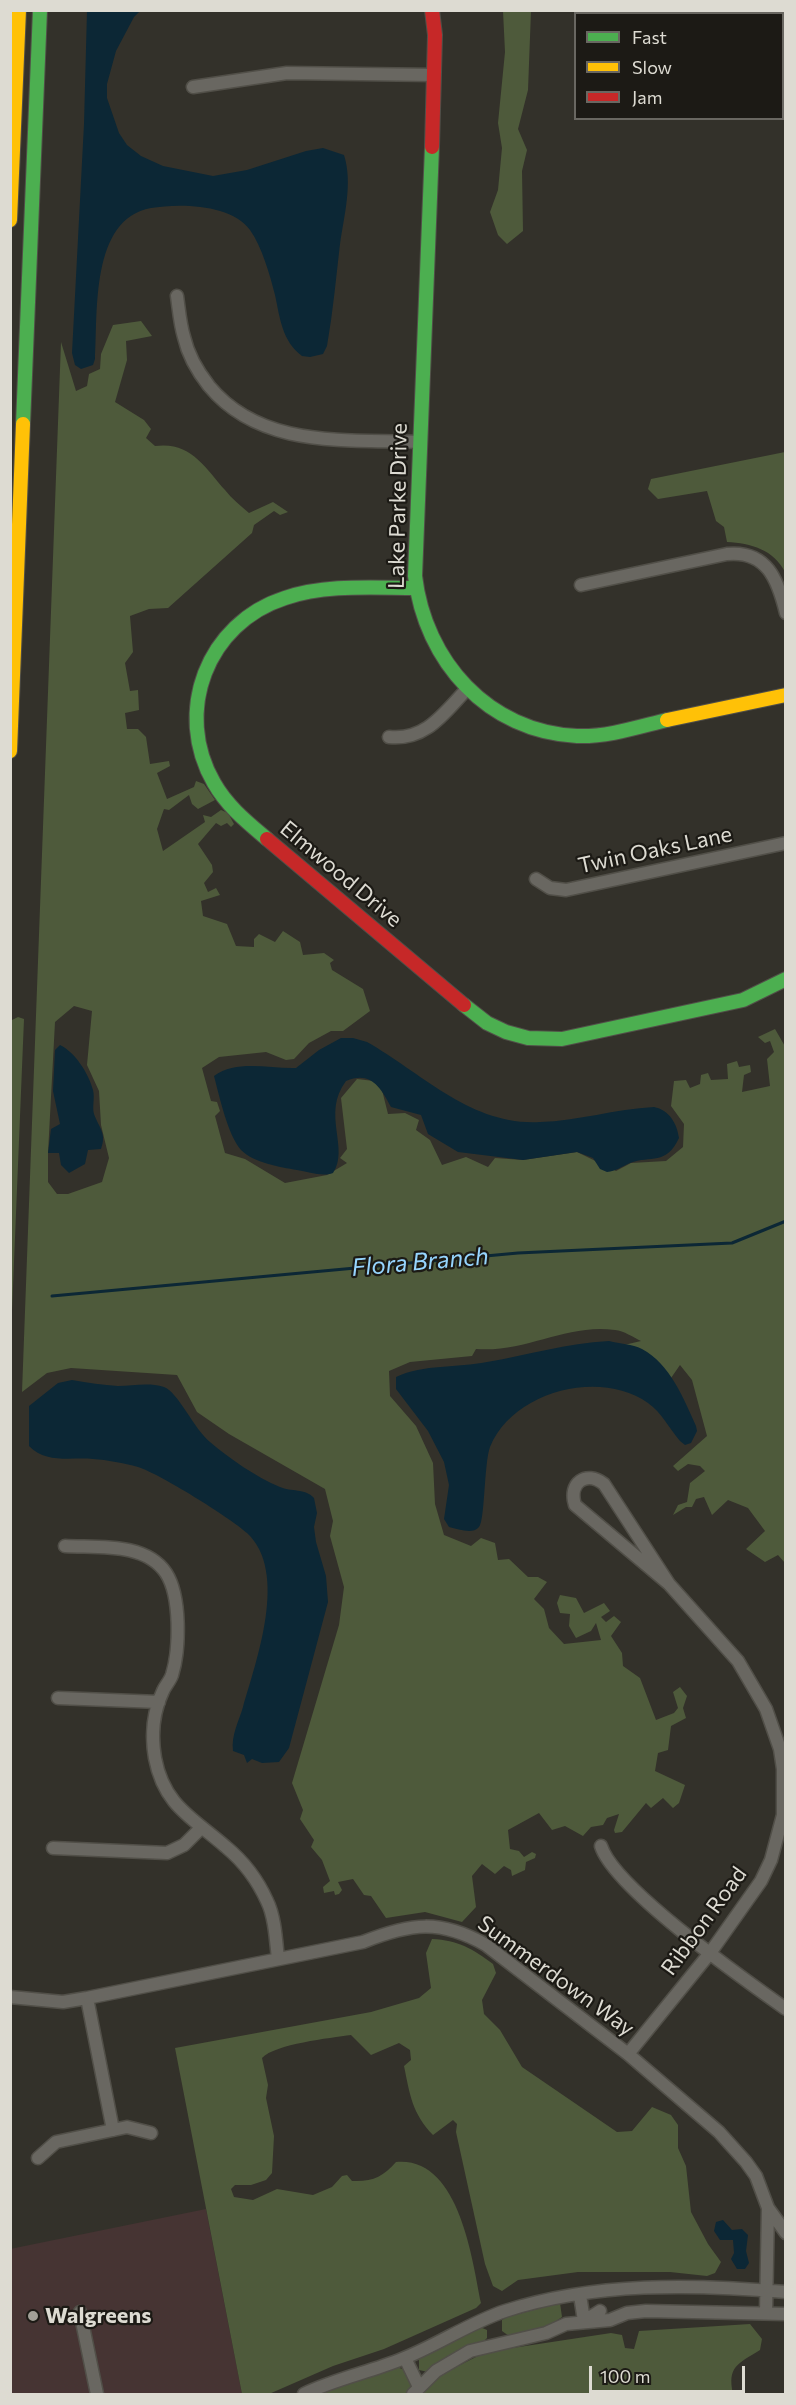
<!DOCTYPE html>
<html>
<head>
<meta charset="utf-8">
<style>
	body { margin:0 }
	#map { position:relative; width:796px; height:2405px; overflow:hidden; background:#33312a; font-family:Commissioner,sans-serif }
	canvas { display:block }
	.frame { position:absolute; inset:0; border:12px solid #dddbd2; pointer-events:none }
	.legend { position:absolute; left:574px; top:12px; width:210px; height:108px; box-sizing:border-box; background:#1c1a15; border:2px solid #696761; margin:0; padding:8px 10px; list-style:none; font-size:18px; color:#dddbd2 }
	.legend li { display:flex; align-items:center; gap:12px; height:30px }
	.legend b { width:30px; border:2px solid #696761 }
	.scale { position:absolute; left:589px; top:2366px; width:156px; height:27px; box-sizing:border-box; border:3px solid #dddbd2; border-top:0; padding-left:8px; font-size:18px; line-height:21px; white-space:nowrap; color:#dddbd2; -webkit-text-stroke:4px #1c1a15; paint-order:stroke }
</style>
</head>
<body>
<div id="map">
<canvas width="796" height="2405"></canvas>
<div class="frame"></div>
<ul class="legend">
<li><b style="height:8px;background:#4caf50"></b>Fast</li>
<li><b style="height:8px;background:#ffc107"></b>Slow</li>
<li><b style="height:8px;background:#c62828"></b>Jam</li>
</ul>
<div class="scale">100 m</div>
</div>
<script>
const ctx = document.querySelector('canvas').getContext('2d');
ctx.lineJoin = 'round';
function fillPath(path, color) { ctx.fillStyle = color; ctx.fill(path, 'evenodd'); }
function trace(path, color, width, dash) { ctx.strokeStyle = color; ctx.lineWidth = width; ctx.lineCap = dash ? 'butt' : 'round'; ctx.setLineDash(dash || []); ctx.stroke(path); }
function drawText(font, color, halo, rows, align = 'center') {
  ctx.font = font + ' Commissioner,sans-serif'; ctx.lineWidth = 4.5; ctx.setLineDash([]); ctx.textBaseline = 'middle'; ctx.strokeStyle = halo; ctx.fillStyle = color; for (const [text, x, y, turn = 0] of rows) {
    ctx.save(); ctx.translate(x, y); ctx.rotate((+turn || 0) * Math.PI / 180); ctx.textAlign = isNaN(turn) ? turn : align; if (halo) ctx.strokeText(text, 0, 0); ctx.fillText(text, 0, 0); ctx.restore();
  }
}
const commercial = new Path2D(`
	M206 2209 242 2394H11L10 2249Z`);
const green = new Path2D(`
	M503 11H531L528 90 518 129 527 150 522 171 523 231 507 244 498 235 490 212 498 190 502 148 498 123 505 52Z
	M141 321 152 336 126 341 127 360 115 402 144 420 151 429 146 438 155 446C190 441 205 467 225 490 232 499 241 506 249 513L273 502 288 512 280 515 274 511 254 525 252 533 168 608 149 609 130 616 133 652 125 663 130 691 138 690 139 710 125 713 127 729H138L146 737 150 764 169 761 170 766 157 773 167 799 194 787 196 781 204 784 215 800 198 809 192 804 189 795 169 810 164 809 157 829 163 851 205 822 203 815 211 817 221 810 228 813 234 824 231 827 227 823 221 826 216 823 198 844 212 865 213 872 204 883 208 892 216 888 220 895 201 901 203 916 227 924 236 946 254 947V939L259 934 275 942 283 931 300 942 303 955 324 953 334 960 330 963 332 970 363 989 370 1011 343 1031H331L309 1043 294 1059 286 1060 266 1052 219 1057 202 1068 211 1101 217 1102 220 1111 215 1116 225 1153 245 1159 285 1183 327 1175 347 1163 340 1158 347 1149 341 1098 357 1079 374 1081 382 1090 388 1114 405 1113 419 1120 416 1130 430 1140 442 1165 466 1157 488 1167 495 1158 523 1160 577 1152 616 1171 631 1163 666 1161 683 1147 684 1124 671 1106 674 1081 686 1080 690 1088 700 1084 701 1075 708 1073 711 1080 728 1079 727 1064 737 1061 739 1067 750 1065 751 1072 744 1075 742 1092 770 1086 767 1059 774 1052 770 1041 765 1043 758 1037 775 1029 786 1048 785 1563 778 1555 765 1562 746 1549 765 1531 748 1508 728 1500 712 1515 704 1497 696 1499 692 1507H686L673 1515 678 1505 687 1502 690 1483 705 1471 700 1466 688 1464 678 1471 673 1466 707 1436 692 1380 680 1365 671 1378C656 1361 647 1349 624 1345L641 1341C633 1337 624 1331 615 1330 567 1323 526 1353 476 1349L472 1356 410 1362 389 1371 390 1396 416 1426 433 1463 435 1504 444 1535 471 1546 481 1538 495 1543 498 1560 509 1559 528 1577H538L547 1582 534 1599 544 1609 549 1628 564 1644 601 1640 596 1623 591 1631 576 1638 569 1626 570 1614 560 1613 557 1603 560 1595 576 1598 584 1613 604 1603 610 1611 601 1617 606 1622 614 1616 621 1622 611 1636 622 1653 623 1666 640 1678 656 1720 674 1713 678 1708 673 1692 680 1687 687 1696 683 1708 686 1718 671 1726 668 1750 658 1753 655 1771 685 1785 679 1803 673 1808 663 1798 651 1808 646 1803 622 1832 615 1833 614 1830 619 1814 607 1818 603 1825 591 1827 583 1836 565 1826 552 1830 539 1813 508 1830 510 1849 519 1851 524 1857 532 1852 536 1854 535 1858 526 1862 525 1870 512 1876 511 1870 504 1866 495 1874 482 1864 472 1876 476 1907 462 1922 425 1912 386 1918 371 1896 364 1895 353 1879 338 1882 342 1890 339 1894 335 1895 334 1891 324 1893 323 1887 330 1881 322 1860 311 1847 314 1840 300 1819 303 1810 292 1783 339 1625 344 1587 330 1536 333 1521 325 1489 229 1434 197 1412 177 1375 71 1368 47 1373 22 1392 61 342 76 391 87 386 89 374 100 369 101 354 113 325ZM74 1006 92 1011 87 1065 99 1091 101 1125 109 1158 102 1182 68 1194H57L48 1182V1153L55 1022Z
	M785 452V572C774 550 751 543 727 542L724 527 716 521 707 491 658 499 648 489 651 479Z
	M18 1017 24 1019 11 1335 10 1021Z
	M432 1939C458 1940 473 1949 493 1964L496 1973 482 2000 484 2014 500 2030 522 2067 617 2132 632 2131 652 2107 671 2115 678 2125V2148L686 2166 691 2212 708 2244 721 2262 715 2273 707 2276 670 2272H578L518 2280 502 2291 493 2286 485 2264 456 2132 457 2124 453 2120 433 2135C412 2113 410 2095 404 2066L411 2060 410 2050 399 2043 371 2055 351 2035C330 2038 275 2044 262 2058L268 2085 266 2098 274 2136 272 2173 266 2180 251 2185H235L231 2189 234 2197 253 2200 277 2189 313 2195 332 2187 342 2176 347 2175 352 2181C372 2182 383 2177 396 2162 459 2156 472 2258 481 2303L476 2308 384 2349 333 2366 269 2394H242L175 2048 371 2012 419 1998 431 1988 426 1953Z
	M560 2303 562 2317 549 2326 509 2336 502 2331V2320L507 2317Z
	M750 2324 762 2339 760 2350C738 2364 727 2366 733 2394H420L442 2374 486 2352 611 2333 622 2335 625 2348 634 2349 639 2331Z
	M480 2327 487 2330V2338L483 2342 428 2372 419 2370V2358Z
	M397 2367 405 2370 412 2385 408 2394H318Z`);
const water = new Path2D(`
	M87 11H140L134 17 116 51 107 84V98L119 133 127 145 141 156 163 166 213 176 247 170 306 151 323 148 344 155C353 183 344 216 340 244 336 278 333 312 327 346L323 354 310 357 302 356C282 341 280 318 275 295 270 275 262 247 250 230 232 204 179 203 151 208 90 219 98 313 95 359L93 365 81 369 75 365 72 353 84 124Z
	M341 1038H353L367 1042C422 1073 471 1126 540 1122 578 1121 615 1109 654 1107 669 1110 677 1123 679 1138 666 1166 651 1155 630 1163 621 1167 616 1171 607 1172L600 1169 593 1158 577 1152 523 1160 458 1152 428 1134 421 1115 391 1107C380 1086 370 1071 346 1081 321 1114 350 1148 333 1173 322 1177 309 1172 297 1170 280 1167 254 1163 241 1150 228 1136 219 1095 214 1076 237 1059 270 1069 296 1068L319 1050Z
	M60 1045C75 1052 89 1074 93 1090 95 1098 92 1107 94 1114 99 1128 107 1133 101 1149L88 1150 85 1164 69 1173 61 1165 59 1153H48L51 1129 60 1124 53 1091 55 1050Z
	M609 1341C620 1344 632 1344 642 1349 670 1364 684 1399 696 1426L697 1431 691 1443 685 1445 680 1441C669 1428 662 1413 648 1403 600 1369 513 1391 490 1447 484 1463 485 1521 479 1527 472 1535 459 1529 449 1527L444 1519 449 1485 444 1462 428 1431 396 1389V1377C424 1364 457 1368 487 1362 529 1355 566 1343 609 1341Z
	M72 1380C88 1383 103 1385 118 1386 133 1386 148 1382 164 1387 178 1392 194 1429 210 1442 230 1459 256 1477 280 1487 291 1492 305 1488 314 1498L317 1513 314 1527 316 1542 326 1576 328 1602 289 1748 279 1762 262 1763 252 1759 247 1763 244 1755 233 1751C231 1735 239 1721 243 1707 256 1661 289 1572 247 1533 229 1517 160 1474 138 1467 124 1463 107 1460 93 1459 71 1457 46 1464 29 1446V1406L58 1383Z
	M723 2220 732 2230 742 2229 748 2235 746 2251 749 2263 745 2269H737L731 2259 734 2253 733 2240H720L714 2231 716 2222Z`);
const stream = new Path2D(`
	M52 1296 518 1253 732 1243 786 1221`);
const street = new Path2D(`
	M193 87 287 73 434 75
	M177 296C179 310 180 324 184 337 188 355 198 372 209 386 261 449 346 439 420 442
	M581 585 727 554C767 550 778 580 786 613
	M389 737C426 741 444 713 467 689
	M536 879 550 888 566 890 786 843
	M65 1546C98 1548 145 1542 166 1573 181 1596 180 1649 172 1675 170 1681 165 1686 163 1691 153 1712 151 1735 155 1758 164 1806 193 1818 226 1847 243 1861 258 1881 267 1901 275 1917 276 1941 278 1959
	M58 1698 159 1702
	M601 1846C614 1888 745 1980 786 2009
	M53 1848 167 1853 184 1845 201 1828
	M10 1997 63 2002 87 1998 363 1942C411 1923 440 1919 486 1945L628 2054 719 2132 746 2162 756 2176 768 2208 766 2312
	M87 1998 113 2130
	M628 2054 710 1953 761 1881 771 1860 783 1815V1769L780 1749 766 1709 738 1661 669 1584 575 1505C568 1483 586 1470 604 1484L669 1584
	M38 2158 56 2142 127 2127 151 2133
	M768 2208 786 2233
	M580 2295 584 2321 600 2311
	M80 2312 97 2394
	M405 2358 419 2387
	M304 2394C335 2379 370 2372 402 2359 438 2345 469 2323 505 2311 595 2282 693 2284 786 2292
	M413 2394 436 2371 470 2351 546 2333 566 2324 610 2320 627 2313 646 2311 786 2314`);
const fast = new Path2D(`
	M432 147 415 576C425 661 488 732 577 736 608 737 638 727 667 720
	M23 424 40 10
	M267 839C247 822 227 806 214 783 173 712 207 623 285 598 326 584 373 588 416 588
	M464 1005 487 1023 506 1032 528 1038 562 1039 743 1000 786 979`);
const slow = new Path2D(`
	M10 220 19 10
	M667 720 786 695
	M10 751 23 424`);
const jam = new Path2D(`
	M432 10 435 35 432 147
	M267 839 464 1005`);
const markers = [
	[33,2316,6,"#a2a097"]
];
const streetNames = [
	["Lake Parke Drive",398,506,-89],
	["Twin Oaks Lane",655,850,-12],
	["Elmwood Drive",341,874,40],
	["Ribbon Road",704,1921,-54],
	["Summerdown Way",556,1976,36]
];
const poiNames = [
	["Walgreens",45,2316]
];
const waterNames = [
	["Flora Branch",420,1262,-5]
];
fillPath(commercial, '#463433');
fillPath(green, '#4e5a3b');
fillPath(water, '#0c2735');
trace(stream, '#0c2735', 3);
trace(street, '#514f48', 15);
trace(fast, '#514f48', 16);
trace(slow, '#514f48', 16);
trace(jam, '#514f48', 16);
trace(street, '#696761', 12);
trace(fast, '#4caf50', 14);
trace(slow, '#ffc107', 14);
trace(jam, '#c62828', 14);
for (const [x, y, r, color] of markers) { const dot = new Path2D(); dot.arc(x, y, r, 0, 2 * Math.PI); ctx.fillStyle = color; ctx.fill(dot); trace(dot, '#1c1a15', 2); }
drawText('22px', '#dddbd2', '#1c1a15', streetNames);
drawText('bold 22px', '#dddbd2', '#1c1a15', poiNames, 'left');
drawText('italic 24px', '#96d5fe', '#1c1a15', waterNames);
</script>
</body>
</html>
